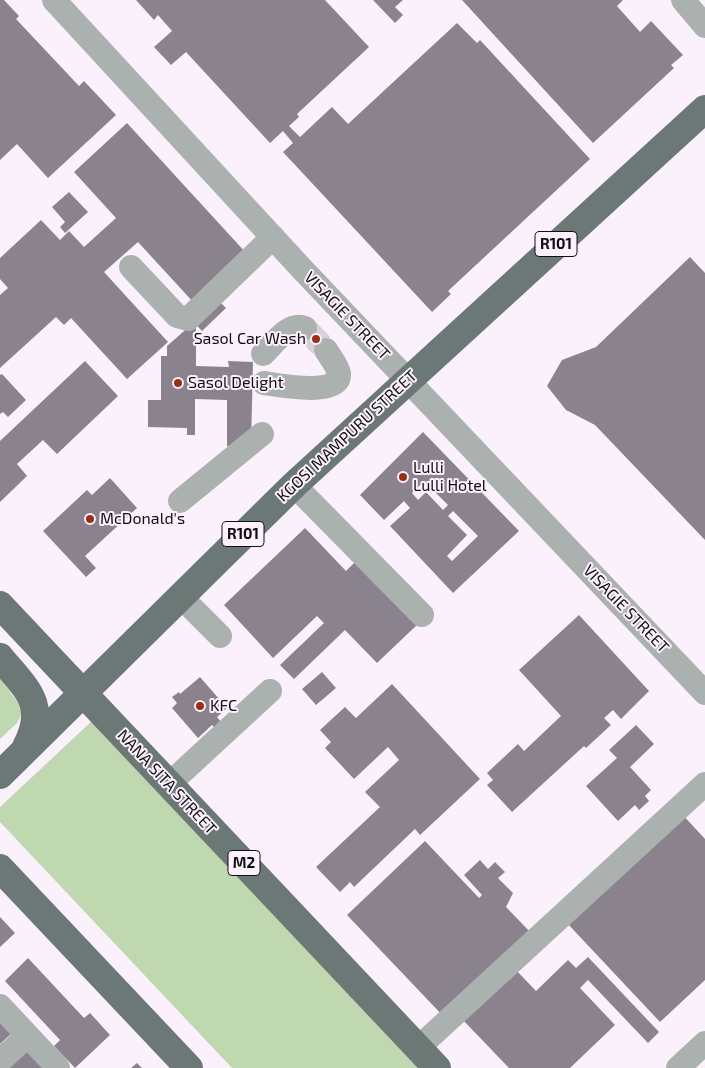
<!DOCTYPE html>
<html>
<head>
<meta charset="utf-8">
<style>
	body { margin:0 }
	canvas { display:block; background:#fbf1fd }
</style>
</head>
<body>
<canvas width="705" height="1068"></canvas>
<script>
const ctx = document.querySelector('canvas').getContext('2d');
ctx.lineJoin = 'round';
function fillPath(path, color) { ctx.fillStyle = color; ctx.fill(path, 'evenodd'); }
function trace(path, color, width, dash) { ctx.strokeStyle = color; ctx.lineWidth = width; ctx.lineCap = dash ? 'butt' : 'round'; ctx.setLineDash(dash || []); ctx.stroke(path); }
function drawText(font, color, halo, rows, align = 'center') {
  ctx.font = font + ' "Exo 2",sans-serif'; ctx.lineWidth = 4; ctx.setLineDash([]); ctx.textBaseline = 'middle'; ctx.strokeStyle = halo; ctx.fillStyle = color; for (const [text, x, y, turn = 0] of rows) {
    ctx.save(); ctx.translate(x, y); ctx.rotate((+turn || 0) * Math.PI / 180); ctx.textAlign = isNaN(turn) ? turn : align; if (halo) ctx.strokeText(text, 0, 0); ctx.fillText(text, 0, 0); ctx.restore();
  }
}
const green = new Path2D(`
	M0 678 18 703 22 713 17 723 0 739Z
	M93 720 418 1068H232L0 822V807Z`);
const building = new Path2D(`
	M0 0H4L19 16 16 19 79 86 84 81 116 115 48 178 17 144 0 160Z
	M136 0H325L369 47 297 114 299 117 289 126 300 137 332 107 348 124 457 23 477 43 480 40 590 159 448 291 451 294 432 312 283 152 293 143 283 131 270 143 186 52 171 65 154 47 172 31 158 15 154 20Z
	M373 0H403L395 7 403 15 395 23Z
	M462 0H623L617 6 640 32 651 21 683 55 671 65 674 68 593 143Z
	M127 123 247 254 194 303 138 242 104 272 168 342 127 379 71 318 64 325 56 317 0 368V295L8 288 0 279V258L41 220 60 240 69 231 84 247 116 218 74 172Z
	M69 192 88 212 65 233 60 227 65 222 52 207Z
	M690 257 705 273V540L595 425 566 410 547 386 562 360 596 347Z
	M216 298 226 308 202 331 192 320Z
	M313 321 318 327 316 329 319 333 333 343 316 349 299 334Z
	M191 325H196V366L229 367 228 361 253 362 251 446H227V400L195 399V435H187V428L148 427V400H161V356H167V346Z
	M85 361 118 396 57 454 43 440 17 464 27 476 0 502V441Z
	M2 374 26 400 8 417 3 412 0 414V375Z
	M423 432 519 531 453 593 390 526 410 508 404 501 384 520 360 495ZM424 481 448 505 443 510 426 492 418 500 412 493ZM453 511 478 536 452 561 447 556 467 535 448 516Z
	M110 478 137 508 85 556 96 568 86 577 43 531 87 490 92 495Z
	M305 528 346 571 358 559 419 623 377 663 345 630 294 679 280 665 324 623 317 616 273 658 224 605Z
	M579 615 649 691 621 719 613 710 604 718 611 725 586 748 584 746 512 812 487 785 493 780 487 773 518 744 524 751 561 716 519 670Z
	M322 672 336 688 316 705 302 689Z
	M200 677 227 708 217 717 221 722 215 728 212 725 198 738 172 708 177 703 172 697 179 692 180 694Z
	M392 684 480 779 420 835 415 829 354 887 350 882 340 892 316 867 380 807 365 792 399 760 388 747 354 779 325 748 331 742 320 730 345 707 356 718Z
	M636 725 654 744 630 767 651 790 645 796 649 801 639 810 635 805 618 821 586 786 617 758 609 750Z
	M681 813 705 839V980L660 1022 566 922Z
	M425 841 479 898 482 895 464 875 480 860 488 869 495 862 505 872 498 878 513 893 506 907 533 935 445 1018 347 915Z
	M0 917 15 933 0 947Z
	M588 957 659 1032 648 1043 588 980 580 988 615 1025 570 1068H509L462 1019 515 969 536 991 568 960 576 968Z
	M28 958 84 1018 90 1013 110 1035 75 1068 54 1046 60 1040 5 981Z
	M0 1020 12 1033 0 1044Z
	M30 1045 51 1068H5Z
	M137 1063 142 1068H131Z`);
const minorTunnel = new Path2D(`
	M305 328 326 350`);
const minor = new Path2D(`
	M54 0 302 269 705 693
	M683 0 705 26
	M131 267 177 316 188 319 273 237
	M263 354C274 344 289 321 305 328
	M264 383C278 385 340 397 339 374 338 366 330 357 326 350
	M294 485 422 615
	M180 501 262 434
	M180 596 220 636
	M169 784 270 691
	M0 1006 58 1068
	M418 1048 705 784
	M0 1061 27 1036
	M678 1068 705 1043`);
const major = new Path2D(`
	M0 605 437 1068
	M0 657C27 690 48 704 26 747
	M0 775 294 485 705 109
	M0 868 189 1068`);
const markers = [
	[316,339,5,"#983017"],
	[178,383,5,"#983017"],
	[403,477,5,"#983017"],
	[90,519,5,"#983017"],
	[200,706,5,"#983017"]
];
const shields = [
	[556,244,42],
	[243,534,42],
	[244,863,32]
];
const shieldNames = [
	["R101",556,244],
	["R101",243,534],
	["M2",244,863]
];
const streetNames = [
	["VISAGIE STREET",347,316,46],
	["KGOSI MAMPURU STREET",347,436,-43],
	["VISAGIE STREET",626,609,46],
	["NANA SITA STREET",167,782,47]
];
const poiNames = [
	["Sasol Car Wash",306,339,"right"],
	["Sasol Delight",188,383],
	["Lulli",413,468],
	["Lulli Hotel",413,486],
	["McDonald's",100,519],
	["KFC",210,706]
];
fillPath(green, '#bfd8b0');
fillPath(building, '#8a838e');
trace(minorTunnel, '#d8cfda', 24, [24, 12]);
trace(minor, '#aab1af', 24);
trace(major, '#6c7876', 28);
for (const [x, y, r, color] of markers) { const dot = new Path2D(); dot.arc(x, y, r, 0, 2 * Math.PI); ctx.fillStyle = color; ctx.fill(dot); trace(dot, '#fbf1fd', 2); }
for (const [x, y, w] of shields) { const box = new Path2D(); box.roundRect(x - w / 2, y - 12.5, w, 25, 4); ctx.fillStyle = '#fbf1fd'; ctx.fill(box); trace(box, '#120f12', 1); }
drawText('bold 15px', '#120f12', null, shieldNames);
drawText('16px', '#120f12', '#fbf1fd', streetNames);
drawText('16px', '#120f12', '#fbf1fd', poiNames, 'left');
</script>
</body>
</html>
